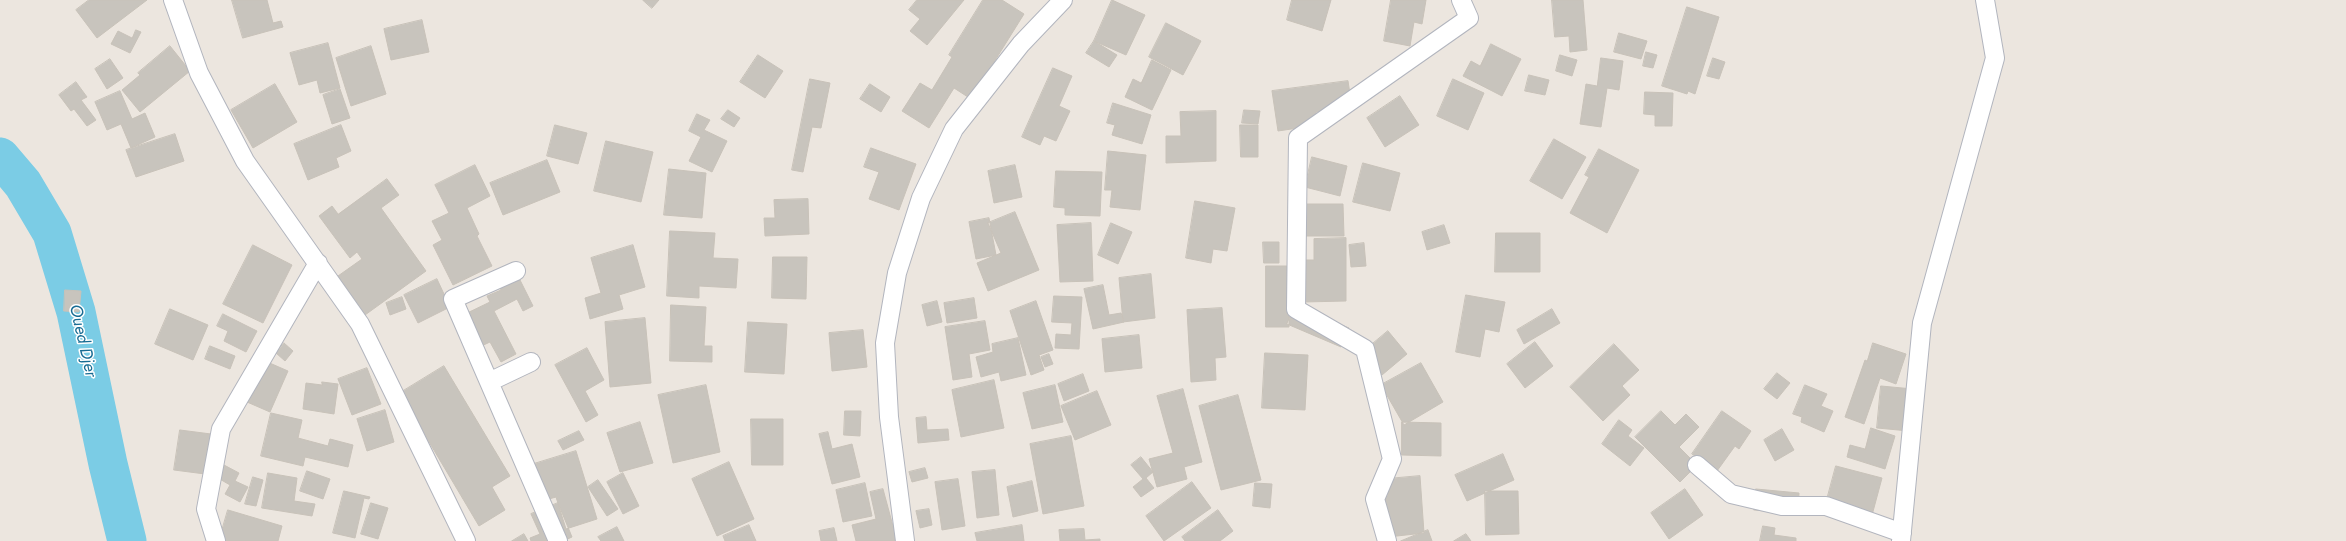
<!DOCTYPE html>
<html>
<head>
<meta charset="utf-8">
<style>
	body { margin:0 }
	canvas { display:block; background:#ece6df }
</style>
</head>
<body>
<canvas width="2346" height="541"></canvas>
<script>
const ctx = document.querySelector('canvas').getContext('2d');
ctx.lineJoin = 'round';
function trace(path, color, width, dash) { ctx.strokeStyle = color; ctx.lineWidth = width; ctx.lineCap = dash ? 'butt' : 'round'; ctx.setLineDash(dash || []); ctx.stroke(path); }
function fillPath(path, color) { ctx.fillStyle = color; ctx.fill(path, 'evenodd'); }
function drawText(font, color, halo, rows, align = 'center') {
  ctx.font = font + ' Jost,sans-serif'; ctx.lineWidth = 3; ctx.setLineDash([]); ctx.textBaseline = 'middle'; ctx.strokeStyle = halo; ctx.fillStyle = color; for (const [text, x, y, turn = 0] of rows) {
    ctx.save(); ctx.translate(x, y); ctx.rotate((+turn || 0) * Math.PI / 180); ctx.textAlign = isNaN(turn) ? turn : align; if (halo) ctx.strokeText(text, 0, 0); ctx.fillText(text, 0, 0); ctx.restore();
  }
}
const river = new Path2D(`
	M0 157 23 184 52 233 76 312 108 464 127 541`);
const building = new Path2D(`
	M89 0H147L97 38 76 10Z
	M232 0H267L273 23 281 21 283 27 243 38Z
	M643 0H659L652 8Z
	M917 0H964L927 45 910 31 920 19 909 10Z
	M983 0H1002L1024 14 971 99 954 88 929 128 902 111 920 83 932 90 952 57 949 55Z
	M1112 0 1145 15 1126 55 1094 41Z
	M1292 0H1331L1322 31 1287 20Z
	M1391 0H1426L1422 24 1414 22 1410 46 1384 41Z
	M1552 0H1583L1587 50 1570 52 1569 36 1555 37Z
	M1687 7 1719 17 1695 94 1688 91 1687 94 1662 86Z
	M422 20 429 52 391 60 384 29Z
	M1166 23 1201 41 1183 75 1149 57Z
	M136 30 141 32 130 53 111 44 118 31 132 38Z
	M1619 33 1647 41 1641 59 1614 52Z
	M1094 41 1117 55 1109 67 1086 53Z
	M328 43 340 88 320 93 317 80 299 85 290 53Z
	M1491 44 1521 59 1502 96 1463 76 1471 61 1480 66Z
	M170 46 190 71 140 112 122 90 140 75 138 73Z
	M371 46 386 94 351 106 336 58Z
	M1646 52 1657 55 1653 68 1643 66Z
	M758 55 783 71 765 98 740 82Z
	M1560 55 1577 60 1572 76 1556 71Z
	M1601 58 1623 61 1619 90 1607 88 1601 127 1580 124 1586 84 1597 86Z
	M1713 58 1725 62 1719 79 1707 76Z
	M110 59 123 78 107 89 95 69Z
	M1152 60 1171 70 1152 110 1125 97 1133 79 1141 83Z
	M1053 68 1072 76 1059 106 1070 111 1056 141 1044 136 1040 145 1022 137Z
	M1529 75 1549 80 1545 95 1525 91Z
	M810 79 830 83 821 128 812 127 803 172 792 170Z
	M1453 79 1484 93 1468 130 1437 116Z
	M1348 81 1352 107 1316 112 1318 125 1278 131 1272 91Z
	M76 82 87 97 81 100 96 120 87 126 74 109 71 111 59 95Z
	M275 84 297 122 253 148 231 110Z
	M870 84 890 97 881 112 860 99Z
	M340 89 350 118 332 124 323 95Z
	M120 91 132 119 145 113 155 137 131 148 121 124 107 130 95 102Z
	M1645 92 1673 93 1672 126H1655V115L1644 114Z
	M1400 96 1419 125 1385 147 1367 118Z
	M1113 103 1151 115 1142 144 1112 135 1115 125 1107 123Z
	M728 110 740 118 734 127 721 119Z
	M1244 110 1260 111 1258 124 1242 123Z
	M1216 111V161L1166 163V136H1181L1180 112Z
	M697 114 710 120 704 130 727 141 712 172 689 161 701 137 689 131Z
	M341 125 351 151 336 158 339 167 308 180 294 144Z
	M555 125 587 133 578 164 547 156Z
	M1240 125H1258V157H1241Z
	M175 134 184 161 136 177 126 150Z
	M1554 139 1586 157 1562 199 1530 181Z
	M606 141 653 152 641 202 594 191Z
	M871 148 916 164 899 210 869 199 879 172 864 167Z
	M1599 149 1639 170 1607 233 1570 213 1589 177 1585 175Z
	M1108 151 1146 155 1140 210 1110 207 1112 190H1105Z
	M1312 157 1347 166 1340 196 1305 187Z
	M547 160 560 192 503 215 490 183Z
	M1363 163 1400 173 1390 211 1353 202Z
	M475 165 490 196 467 208 479 234 477 236 492 266 453 285 433 245 442 240 432 221 449 213 435 185Z
	M1015 165 1022 197 994 203 988 171Z
	M669 169 706 173 702 218 664 215Z
	M1056 171 1102 172 1100 216 1065 215V208L1054 207Z
	M387 179 399 195 381 208 426 271 365 315 338 276 362 259 357 252 350 258 319 216 332 206 338 214Z
	M808 199 809 234 765 236 764 218H775L774 200Z
	M1195 201 1235 208 1227 251 1213 249 1211 263 1186 258Z
	M1298 204H1343L1344 236H1298Z
	M1015 212 1039 270 988 291 977 263 1001 253 988 223Z
	M989 218 996 255 976 259 969 222Z
	M1091 223 1093 281 1060 282 1057 225Z
	M1111 223 1132 232 1118 264 1098 255Z
	M1444 225 1450 243 1427 250 1422 232Z
	M670 231 715 233 713 258 738 259 736 288 699 286V298L667 296Z
	M1496 233H1540V272H1495Z
	M1346 238V301L1304 302 1303 260H1314V239Z
	M1263 242H1279V263H1264Z
	M1364 243 1366 266 1351 267 1349 245Z
	M253 245 292 265 263 323 223 304Z
	M633 245 645 287 619 295 623 309 590 319 585 298 601 293 591 258Z
	M773 257H807L806 299 772 298Z
	M1266 266H1289V327H1266Z
	M1151 274 1155 318 1123 322 1119 278Z
	M518 276 533 306 523 311 517 299 494 311 516 354 501 362 490 342 477 348 461 316 490 302 487 296 501 290 499 285Z
	M437 279 450 307 418 323 404 295Z
	M1103 285 1109 315 1121 313 1124 322 1093 329 1084 289Z
	M65 290 81 291 79 312 64 311Z
	M1466 295 1505 302 1499 332 1485 329 1480 357 1456 352Z
	M1054 296 1082 297 1079 349 1055 348 1056 334 1071 335 1072 323 1052 322Z
	M402 297 406 309 390 315 386 303Z
	M974 298 977 318 947 323 944 303Z
	M937 301 942 322 927 326 922 305Z
	M1036 301 1053 350 1039 355 1044 370 1031 375 1010 311Z
	M671 305 706 307 704 346H712V362L670 361Z
	M1295 306 1349 328 1341 347 1287 324Z
	M1222 308 1226 357 1215 358 1216 380 1191 382 1187 310Z
	M170 309 208 325 193 360 155 344Z
	M1552 309 1560 323 1524 344 1517 330Z
	M223 314 257 331 246 352 224 341 228 331 217 326Z
	M645 318 651 383 610 387 605 322Z
	M985 321 990 350 969 354 972 377 953 380 945 327Z
	M748 322 787 324 784 374 745 372Z
	M863 330 867 367 832 371 829 333Z
	M1388 331 1407 354 1382 375 1363 352Z
	M1139 335 1142 368 1105 372 1102 339Z
	M1018 338 1026 375 1001 381 999 372 981 377 976 357 993 352 992 344Z
	M1535 342 1553 366 1525 388 1507 364Z
	M284 343 293 351 285 361 276 353Z
	M1873 343 1906 354 1896 384 1880 378 1864 424 1845 417 1865 360 1867 361Z
	M1614 344 1639 370 1622 386 1630 395 1603 421 1570 387Z
	M210 346 235 356 230 369 205 359Z
	M587 348 604 380 585 391 598 415 586 422 555 365Z
	M1265 353 1308 355 1305 410 1262 408Z
	M1049 354 1053 364 1045 367 1041 357Z
	M265 361 288 371 270 412 247 402Z
	M1421 363 1443 402 1404 425 1381 385Z
	M444 366 510 476 492 487 505 510 479 526 400 393Z
	M367 368 381 404 352 415 338 379Z
	M1777 373 1790 383 1777 399 1764 389Z
	M1083 374 1089 391 1064 401 1058 384Z
	M994 380 1004 428 961 437 952 390Z
	M322 382 338 384 334 414 303 409 306 383 322 385Z
	M706 385 720 452 673 463 658 395Z
	M1055 385 1063 422 1032 429 1023 393Z
	M1805 385 1827 394 1821 406 1833 411 1824 432 1801 422 1802 417 1793 414Z
	M1881 386 1913 389 1909 431 1877 428Z
	M1183 389 1202 462 1184 467 1187 479 1157 487 1149 459 1173 453 1157 396Z
	M1097 391 1111 425 1075 440 1061 406Z
	M1238 395 1261 480 1221 490 1199 406Z
	M385 410 394 442 367 451 357 419Z
	M845 411H861L860 436 844 435Z
	M1661 411 1675 425 1686 414 1699 427 1679 447 1697 465 1680 482 1635 437Z
	M1722 411 1751 431 1739 449 1735 446 1717 471 1692 454Z
	M271 413 302 420 298 438 328 446 330 439 353 445 348 467 305 457 303 466 261 456Z
	M926 417 927 430 948 429 949 440 918 443 916 418Z
	M751 419H783V465H752Z
	M1619 420 1632 430 1628 436 1644 448 1630 466 1602 444Z
	M640 422 653 463 620 472 607 433Z
	M1402 422 1441 423V456L1402 455Z
	M1871 428 1895 436 1885 469 1847 457 1850 445 1865 449Z
	M1782 429 1794 450 1775 461 1764 440Z
	M180 430 211 434 205 474 174 470Z
	M579 431 584 440 563 450 558 441Z
	M828 432 832 449 852 444 860 477 832 484 819 434Z
	M1071 436 1084 506 1043 514 1030 444Z
	M576 451 597 519 566 529 556 497 535 503 524 467Z
	M1503 454 1514 480 1467 501 1455 475Z
	M1141 457 1153 472 1146 478 1154 488 1141 497 1133 487 1143 479 1131 465Z
	M729 462 754 519 717 536 692 479Z
	M224 465 239 473 235 481 248 487 240 502 225 494 230 485 218 478Z
	M1836 466 1882 478 1871 519 1825 507Z
	M925 468 928 478 912 482 909 472Z
	M995 470 999 515 977 518 972 472Z
	M307 471 330 479 323 499 300 491Z
	M268 473 297 478 294 501 315 504 312 516 262 508Z
	M623 473 639 506 623 514 607 482Z
	M1420 476 1424 533 1388 537 1385 496H1388L1387 479Z
	M253 477 263 480 256 506 245 504Z
	M958 479 965 526 942 530 935 482Z
	M598 480 618 509 607 516 588 487Z
	M1032 481 1038 511 1013 517 1007 487Z
	M1192 482 1211 508 1164 541 1146 516Z
	M865 483 872 516 843 522 836 490Z
	M1255 483 1272 484 1270 508 1253 506Z
	M883 489 897 541H856L852 525 876 519 870 492Z
	M1685 489 1703 515 1669 539 1651 513Z
	M1756 489 1799 493 1798 514 1754 510Z
	M344 491 370 497 369 499 364 498 355 538 333 533Z
	M1485 491H1518L1519 534 1486 535Z
	M371 503 388 508 378 539 361 534Z
	M558 503 572 537 563 541H531L530 538 540 534 531 514Z
	M929 509 932 525 920 528 916 511Z
	M228 510 282 526 278 541H219Z
	M1218 510 1233 531 1220 541H1185L1182 537Z
	M749 525 756 541H725L723 536Z
	M1022 525 1024 541H977L975 533Z
	M1763 526 1775 528 1774 535 1796 538V541H1760Z
	M617 527 624 541H601L598 537Z
	M834 528 837 541H821L819 531Z
	M1084 529 1085 540 1100 539V541H1060L1059 530Z
	M1428 530 1432 541H1401Z
	M524 534 528 541H512Z
	M1466 534 1471 541H1454Z`);
const street = new Path2D(`
	M173 0 199 73 245 161 360 324 466 541
	M516 271 453 299 558 541
	M489 382 531 362
	M1697 465 1731 494 1782 506H1826L1902 533
	M216 541 206 509 221 429 318 263
	M905 541 889 417 885 343 897 273 921 198 954 129 1021 44 1063 0
	M1387 541 1375 499 1392 459 1365 349 1296 309 1298 138 1469 18 1461 0
	M1901 541 1922 323 1995 58 1985 0`);
const waterNames = [
	["Oued Djer",82,341,77]
];
trace(river, '#7bcce5', 39);
fillPath(building, '#c8c4bd');
trace(building, '#c8c2b9', 1);
trace(street, '#b2b5be', 20);
trace(street, '#fff', 18);
drawText('italic 17px', '#186c93', '#fff', waterNames);
</script>
</body>
</html>
